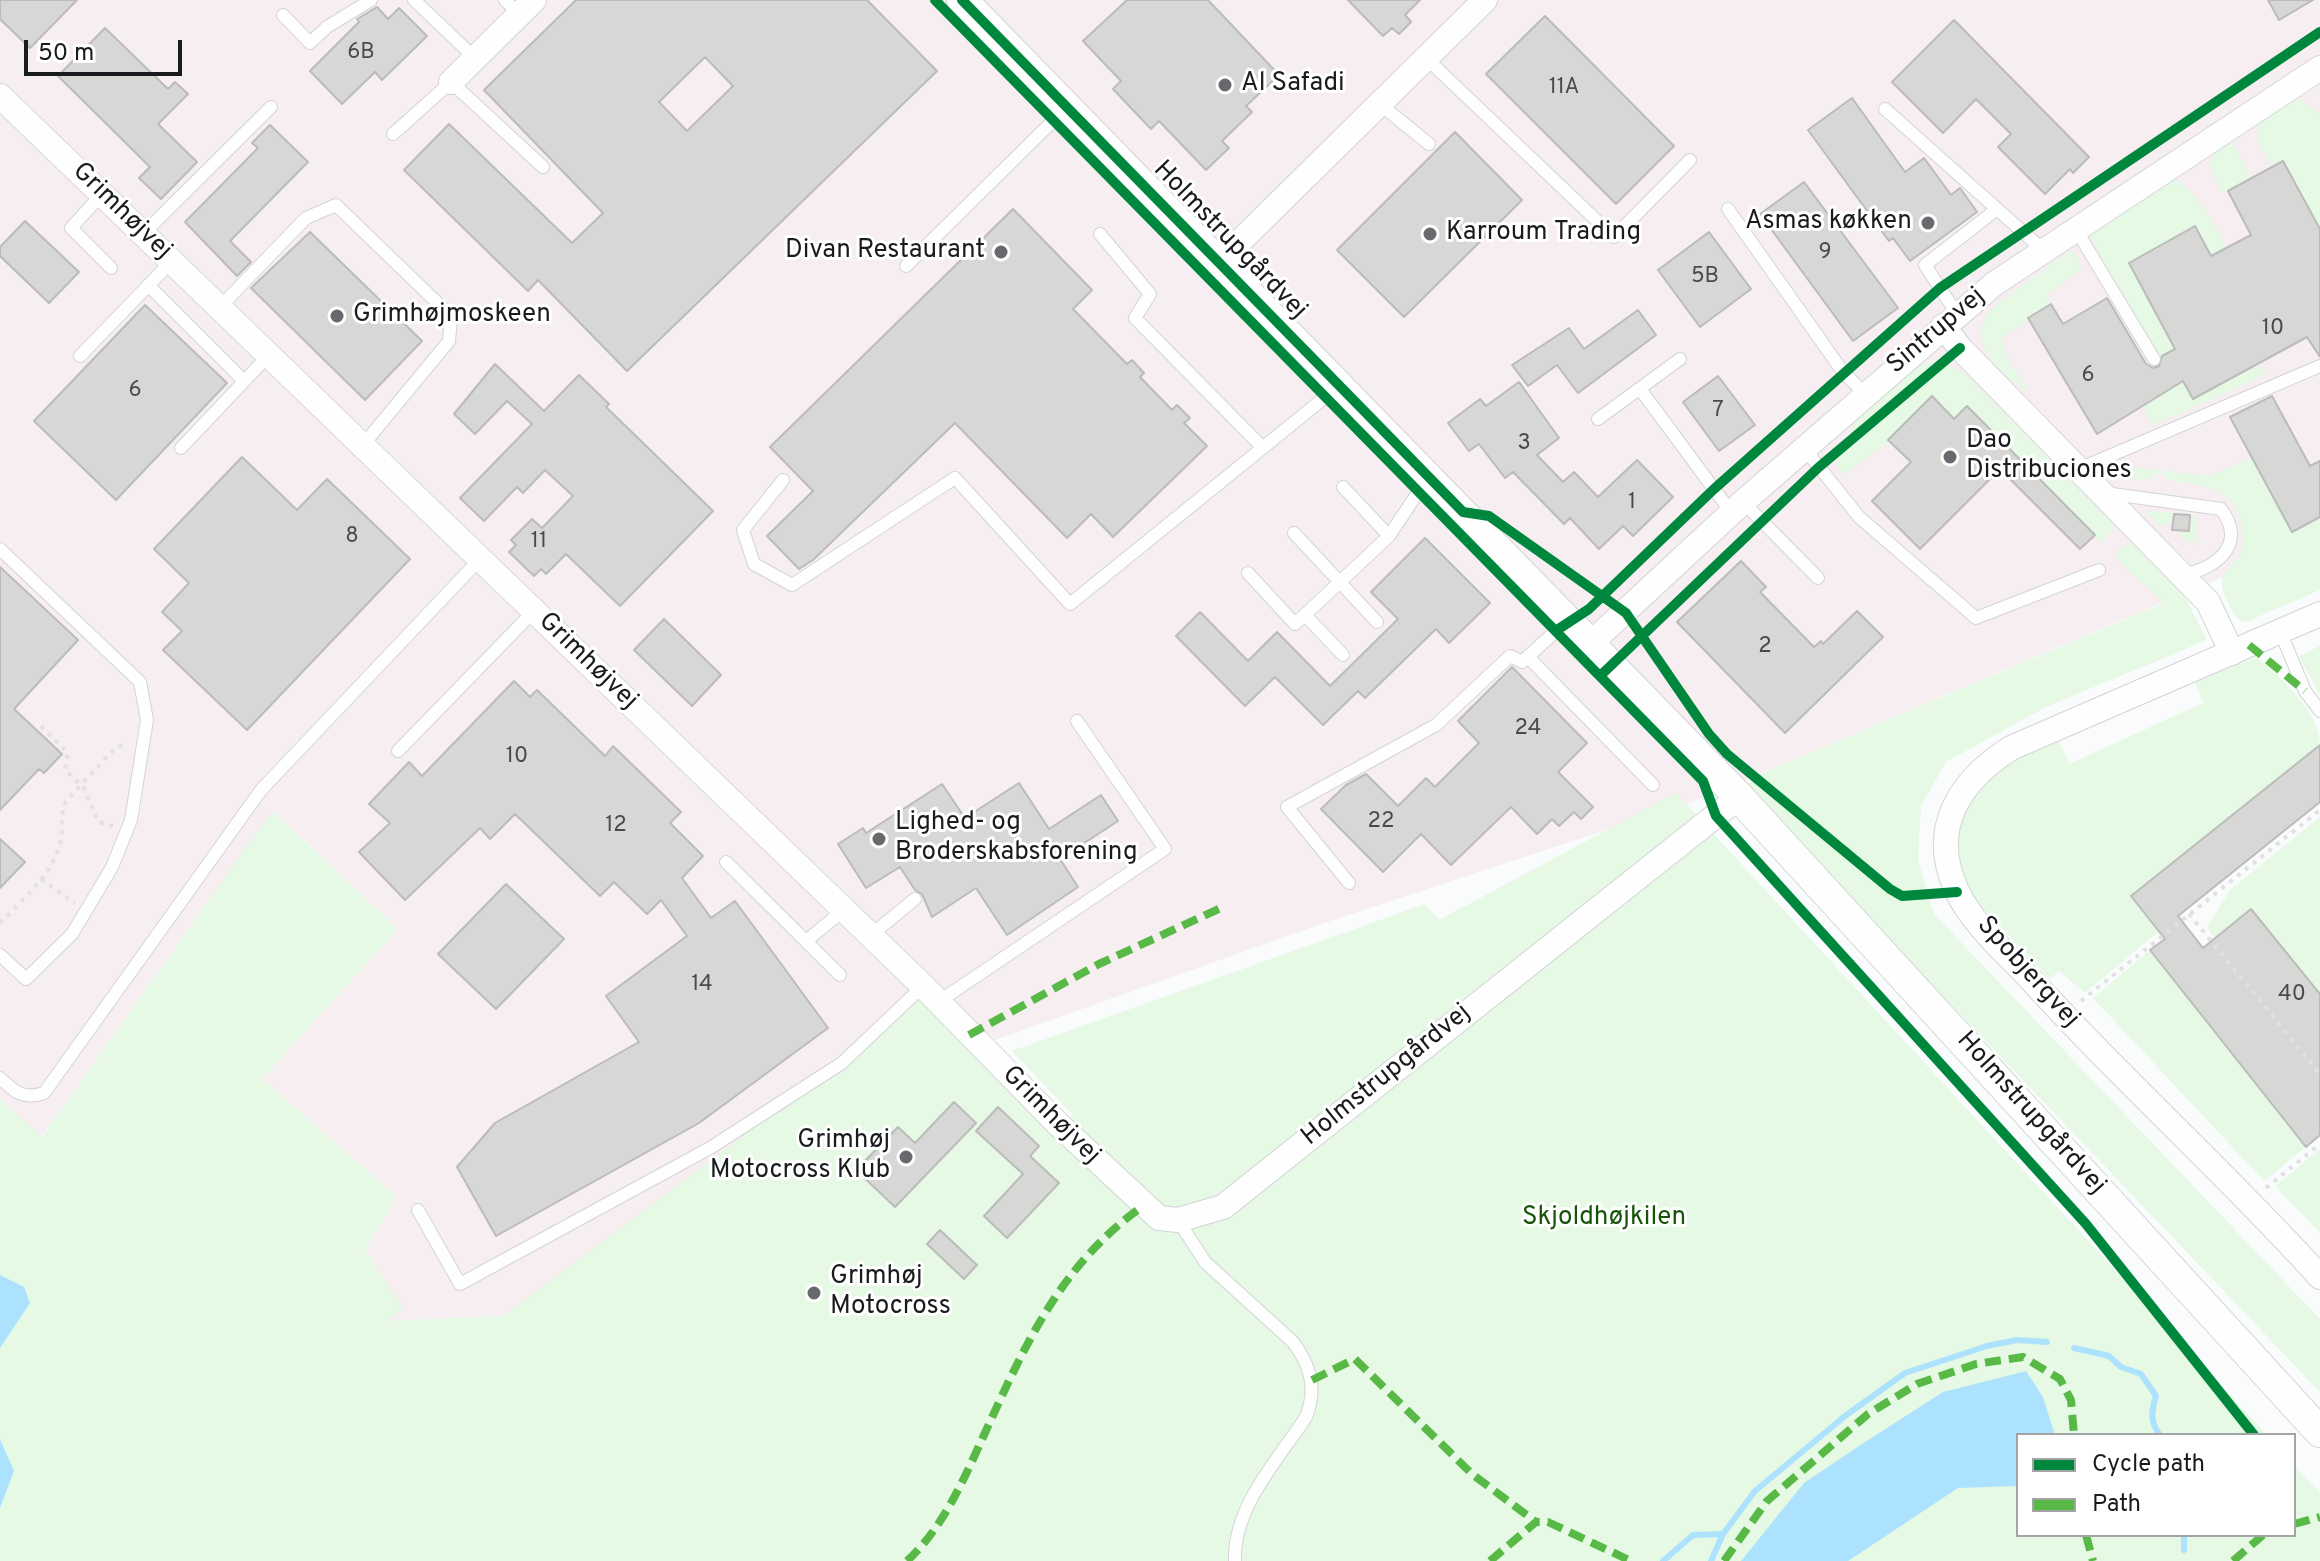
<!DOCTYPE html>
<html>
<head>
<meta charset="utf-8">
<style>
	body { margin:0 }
	#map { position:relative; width:2320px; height:1561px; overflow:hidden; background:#f9fbfd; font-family:Overpass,sans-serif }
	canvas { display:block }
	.legend { position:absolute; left:2016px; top:1433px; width:280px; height:104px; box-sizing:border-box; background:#fff; border:2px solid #a3a4a5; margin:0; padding:10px 14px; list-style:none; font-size:24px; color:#1a1b1e }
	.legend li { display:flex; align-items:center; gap:16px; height:40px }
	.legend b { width:40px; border:2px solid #a3a4a5 }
	.scale { position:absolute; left:24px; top:40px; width:158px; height:36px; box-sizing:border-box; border:4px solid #1a1b1e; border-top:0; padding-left:10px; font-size:24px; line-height:28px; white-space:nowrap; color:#1a1b1e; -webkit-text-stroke:6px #fff; paint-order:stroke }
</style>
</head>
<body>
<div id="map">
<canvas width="2320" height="1561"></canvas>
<ul class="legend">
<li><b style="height:10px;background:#00873e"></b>Cycle path</li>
<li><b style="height:10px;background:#58b947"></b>Path</li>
</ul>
<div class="scale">50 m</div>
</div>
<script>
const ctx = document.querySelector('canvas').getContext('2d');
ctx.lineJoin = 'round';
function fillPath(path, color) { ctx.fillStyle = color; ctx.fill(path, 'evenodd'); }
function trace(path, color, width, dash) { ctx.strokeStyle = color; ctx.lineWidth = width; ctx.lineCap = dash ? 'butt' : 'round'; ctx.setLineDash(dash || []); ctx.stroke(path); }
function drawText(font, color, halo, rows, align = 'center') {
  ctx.font = font + ' Overpass,sans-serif'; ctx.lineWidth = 6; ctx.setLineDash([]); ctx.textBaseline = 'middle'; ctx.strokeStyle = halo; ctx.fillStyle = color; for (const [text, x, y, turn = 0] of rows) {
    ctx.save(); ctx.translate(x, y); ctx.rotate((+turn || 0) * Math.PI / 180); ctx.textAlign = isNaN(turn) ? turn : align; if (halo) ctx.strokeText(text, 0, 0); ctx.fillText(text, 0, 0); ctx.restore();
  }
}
const industrial = new Path2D(`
	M0 0H2320V536L1700 799 1324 923 972 1048 504 1316 385 1321 402 1308 365 1250 397 1197 262 1079 398 929 273 811 41 1137 0 1099Z`);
const green = new Path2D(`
	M2299 99 2320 114V229L2283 161 2272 167 2259 144 2257 122Z
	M2231 140 2251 178 2222 193 2210 165 2214 151Z
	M2175 180C2205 191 2235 268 2250 297L2237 304 2195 227 2129 263 2258 363 2266 375 2156 424 2151 423 2143 406 2165 392 2170 376 2091 238 2095 231 2163 184Z
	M2069 251 2075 253 2082 267 2047 295 2051 304 2002 338C2006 367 2016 366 2028 390L2025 391C1998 368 1960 339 1995 306Z
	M1935 360 1956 368 1967 376 2116 527 2101 542 1967 407 1954 419 1932 397 1883 446 1843 475 1835 461 1856 421 1918 367Z
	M2252 458 2292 532 2320 517V590L2246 622C2236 620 2233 614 2229 604 2211 569 2232 575 2243 547 2245 490 2212 486 2165 480V474H2154L2153 479C2137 479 2116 483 2106 470L2112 463 2125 460 2130 467 2209 476Z
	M2145 511 2173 512V522L2159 526Z
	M2190 515 2196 517 2199 548 2193 539 2186 543 2177 530 2188 531Z
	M2130 542 2185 597 2207 640 2046 707 1946 762 1921 806 1918 859 1934 914 2320 1319V1392L1901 952 1748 784 1760 774 2164 603 2114 556Z
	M2320 646V695L2299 656Z
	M2257 658C2281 676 2320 713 2320 745L2131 895 2159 931 2085 993 2059 971 2050 979 1971 896 1962 875 1958 840 1965 804 1995 769 2058 738 2069 764 2203 703 2194 679Z
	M1676 793 2267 1435H2018V1535H2294V1465L2320 1493V1561H0V1099L42 1137 272 811 398 929 262 1079 397 1197 365 1250 403 1308 387 1321 504 1316 841 1063 923 986 1058 1124 1073 1115 1012 1051 1425 904 1439 920Z
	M2320 817V994L2252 909 2215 938 2207 927 2231 889Z
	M2150 950 2306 1147 2264 1181 2093 998Z
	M2320 1149V1233L2275 1186Z`);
const water = new Path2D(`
	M0 1275 24 1287 30 1303 0 1348Z
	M2026 1371 2043 1397 2055 1435H2018V1486L1958 1488 1848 1561H1741L1804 1483 1862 1444 1943 1392Z
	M0 1439 14 1471 0 1508Z`);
const stream = new Path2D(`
	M2074 1348 2109 1356 2121 1367 2141 1374 2156 1396C2151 1412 2150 1422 2160 1435
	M2184 1550V1535
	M1663 1561 1693 1535 1723 1534
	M1711 1561 1723 1534 1755 1491 1845 1416 1905 1373 1987 1346 2017 1340 2047 1342`);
const building = new Path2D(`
	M0 0H77L30 48 0 19Z
	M576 0H867L937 71 627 371 538 280 528 291 404 170 449 124 572 243 603 213 484 90ZM705 57 733 86 687 131 659 102Z
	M1127 0H1208L1279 75 1246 106 1252 112 1222 141 1229 148 1206 170 1159 121 1151 129 1113 89 1121 81 1083 41Z
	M1348 0H1420L1405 15 1411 22 1399 34 1392 28 1383 36Z
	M2268 0H2313L2279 20Z
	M377 7 388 19 399 8 427 36 382 80 375 72 342 104 310 71 359 22 357 19Z
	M1545 16 1674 146 1616 204 1486 74Z
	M1954 20 2089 157 2073 173 2070 169 2045 194 1998 147 2011 134 1976 99 1943 133 1892 82Z
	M105 28 168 89 175 82 188 94 158 124 197 162 161 199 139 178 150 167 58 76Z
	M1852 98 1905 172 1924 158 1951 195 1960 188 1977 212 1910 261 1893 238 1889 241 1808 130Z
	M270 125 308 162 230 241 251 262 237 276 185 222 258 148 252 143Z
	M1455 132 1522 200 1404 317 1337 250Z
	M2283 161 2320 229V357L2307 337 2193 399 2183 381 2097 434 2028 318 2051 304 2063 324 2107 298 2146 364 2153 368 2159 366 2162 356 2175 349 2129 263 2195 226 2211 256 2251 235 2228 191Z
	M1804 182 1898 308 1853 341 1760 214Z
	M1013 209 1092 290 1073 309 1127 364 1132 360 1144 373 1140 377 1172 410 1177 405 1190 418 1184 423 1207 446 1113 537 1091 514 1067 538 955 423 813 560 799 569 767 536 813 491 770 447Z
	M25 221 79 272 49 303 0 256V247Z
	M310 232 422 341 365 400 251 288Z
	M1709 232 1751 289 1700 327 1658 270Z
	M145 305 227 383 116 500 34 421Z
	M1638 310 1656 335 1578 393 1557 365 1528 386 1512 365 1569 328 1584 349Z
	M495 364 544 411 579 375 609 404 606 407 713 511 620 606 566 554 546 574 541 569 534 576 509 552 516 545 511 540 532 519 542 528 573 496 545 470 523 493 517 487 484 521 460 498 532 424 507 401 475 434 454 414Z
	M1718 376 1755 425 1719 451 1683 402Z
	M1519 382 1559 438 1537 455 1563 482 1574 472 1598 497 1637 460 1673 497 1633 536 1623 526 1599 549 1570 518 1564 524 1513 472 1505 478 1479 444 1469 451 1448 423 1480 399 1486 406Z
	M1932 396 1954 419 1967 406 2095 535 2080 549 2000 469 1920 549 1872 501 1911 462 1888 440Z
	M2272 396 2310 466 2320 461V517L2292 532 2230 417Z
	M242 457 297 510 327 479 410 559 247 730 163 650 182 631 162 612 189 583 154 549Z
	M2174 514 2190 515 2189 531 2172 530Z
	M1425 538 1490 603 1449 643 1436 629 1365 698 1358 691 1323 725 1275 677 1245 706 1176 636 1200 612 1248 661 1277 632 1330 686 1398 619 1371 592Z
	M1741 561 1766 587 1760 592 1814 647 1821 641 1823 644 1857 611 1883 637 1785 733 1677 622Z
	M0 567 78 640 14 709 62 754 44 773 39 769 0 810Z
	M664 619 721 675 692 706 634 650Z
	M1512 667 1587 743 1558 772 1593 807 1581 819 1574 812 1559 826 1552 819 1537 834 1511 807 1451 865 1421 834 1383 872 1321 809 1346 785 1366 774 1398 806 1426 778 1435 787 1479 743 1458 721Z
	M514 681 530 697 537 690 605 756 613 746 681 812 670 823 703 856 682 878 711 918 735 901 828 1028 699 1123 496 1236 457 1167 495 1123 639 1042 606 996 687 936 661 900 647 914 614 882 600 896 515 814 490 839 480 828 405 900 359 852 390 823 369 804 409 762 422 776Z
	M2320 745V802L2178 916 2203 948 2251 909 2320 994V1135L2306 1147 2150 950 2165 939 2131 896Z
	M1019 783 1049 829 1101 795 1118 821 1060 859 1078 887 1007 935 976 888 932 917 922 894 915 890 900 867 866 888 838 844 863 828 866 833 942 784 965 818Z
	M0 839 25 862 0 888Z
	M506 884 564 939 496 1009 438 954Z
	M954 1102 976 1123 895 1207 856 1170 898 1127 915 1143Z
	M998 1107 1039 1146 1030 1156 1059 1183 1007 1238 984 1216 1023 1174 976 1131Z
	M940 1230 977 1265 964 1279 927 1244Z`);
const path = new Path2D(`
	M41 726 68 753 65 770 84 788 98 822 113 826
	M41 879 75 903
	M2189 914 2320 1074
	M0 923C22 900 51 876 60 844 64 829 59 815 66 801L116 747 126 745
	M2081 1001 2320 810
	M2266 1188 2320 1144`);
const service = new Path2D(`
	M414 0 475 58
	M505 0 519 14
	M283 15 310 43 327 27 371 0
	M1426 58 1614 237 1690 160
	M1381 105 1429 144
	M1885 109 2043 250
	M393 134 451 82 543 167
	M102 194 71 228 111 268
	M1728 209 1843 372 1864 393
	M2075 228 2154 359
	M143 234 271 107
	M1100 234 1150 294 1135 318 1263 448
	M906 266 1066 108
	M148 285 244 381
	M220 307 306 218 336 205 451 316 449 341 363 445
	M1957 314 1925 265 1997 209
	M80 356 172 261
	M1640 389 1731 512
	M1598 419 1680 359
	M181 448 269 355
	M1804 448 1859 517 1976 618 2099 570
	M2079 469 2320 366
	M783 480 743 530 754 564 792 585 955 478 1070 604 1339 386
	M1343 487 1389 536
	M2105 493 2221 509C2248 544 2216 569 2182 575
	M1743 502 1818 578
	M1294 533 1377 622
	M0 549 140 682 147 720 131 820 112 867 72 934 26 979 0 955
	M1248 573 1295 624 1389 536 1419 491 1432 482
	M1305 615 1343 655
	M2280 631 2305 691 2320 711
	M1528 657 1653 785
	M398 751 534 611
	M726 862 840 975
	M1349 883 1287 807 1436 725 1510 656 1522 662 1557 630
	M871 935 915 899
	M806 941 844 910
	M938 1002 1165 849 1077 721
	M0 1078C15 1092 23 1100 44 1093L261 790 480 559
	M418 1210 460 1284 710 1148 842 1063 923 986
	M1178 1220 1205 1262 1293 1342C1311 1366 1317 1389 1306 1417 1278 1460 1233 1507 1235 1561`);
const minor = new Path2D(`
	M451 82 534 0
	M0 96 923 986 1058 1124 1159 1218 1178 1220 1223 1207 1739 797
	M1219 262 1485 0
	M1943 326 1960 348 2208 602 2232 653
	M2320 614 2011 748C1959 781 1928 829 1957 891 1973 926 2010 956 2035 984 2127 1085 2229 1176 2320 1277
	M1591 643 1743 502 1994 284 2320 68`);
const tertiary = new Path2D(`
	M962 0 1739 797 2320 1432`);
const quiet = new Path2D(`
	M2249 645 2305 691
	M969 1035 1099 964 1223 907
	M1312 1380 1355 1359 1472 1474 1536 1522
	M2294 1524 2320 1517
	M2086 1535 2093 1561
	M907 1561C943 1528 964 1479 984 1435 1025 1345 1060 1265 1143 1206
	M1490 1561 1536 1522H1548L1631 1561
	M1724 1561 1767 1501 1868 1414 1917 1384 1976 1364 2023 1357 2060 1379 2071 1400 2074 1435
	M2233 1561 2263 1535`);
const cycleway = new Path2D(`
	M935 0 1703 781 1716 816 2086 1224 2254 1435
	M962 0 1463 512 1489 516 1626 613 1709 734 1727 754 1890 889 1902 896 1957 892
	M1557 630 1589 609 1714 489 1940 288 2320 32
	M1601 675 1819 467 1960 348`);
const markers = [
	[1225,85,8,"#68696c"],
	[1928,223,8,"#68696c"],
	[1430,234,8,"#68696c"],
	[1001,252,8,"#68696c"],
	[337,316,8,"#68696c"],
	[1950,457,8,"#68696c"],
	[879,839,8,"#68696c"],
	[906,1157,8,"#68696c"],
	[814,1293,8,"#68696c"]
];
const numberNames = [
	["6B",361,54],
	["11A",1564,89],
	["9",1825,254],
	["5B",1705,278],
	["10",2273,330],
	["6",2088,377],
	["6",135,392],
	["7",1718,412],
	["3",1524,445],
	["1",1632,504],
	["8",352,538],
	["11",539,543],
	["2",1765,648],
	["24",1528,730],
	["10",517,758],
	["22",1381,823],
	["12",616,827],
	["14",702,986],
	["40",2292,996]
];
const poiNames = [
	["Al Safadi",1241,85],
	["Asmas køkken",1912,223,"right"],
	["Karroum Trading",1446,234],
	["Divan Restaurant",985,252,"right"],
	["Grimhøjmoskeen",353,316],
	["Dao",1966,442],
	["Distribuciones",1966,472],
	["Lighed- og",895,824],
	["Broderskabsforening",895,854],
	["Grimhøj",890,1142,"right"],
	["Motocross Klub",890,1172,"right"],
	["Grimhøj",830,1278],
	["Motocross",830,1308]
];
const streetNames = [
	["Grimhøjvej",121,212,44],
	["Holmstrupgårdvej",1229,241,46],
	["Sintrupvej",1937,332,-40],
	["Grimhøjvej",587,662,44],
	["Spobjergvej",2027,973,48],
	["Holmstrupgårdvej",1387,1076,-39],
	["Holmstrupgårdvej",2030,1114,48],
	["Grimhøjvej",1050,1116,45]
];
const parkNames = [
	["Skjoldhøjkilen",1604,1219]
];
fillPath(industrial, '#f6eef1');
fillPath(green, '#e6f9e4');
fillPath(water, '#ade2fe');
trace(stream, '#ade2fe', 6);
fillPath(building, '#d7d7d6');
trace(building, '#bbb', 2);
trace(service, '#d2d4d6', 14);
trace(minor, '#d2d4d6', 26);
trace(tertiary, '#d2d4d6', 32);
trace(path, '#e0e1e1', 4, [4, 6]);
trace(service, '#fefeff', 12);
trace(minor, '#fefeff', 24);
trace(tertiary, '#fefeff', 30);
trace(quiet, '#58b947', 8, [16, 8]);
trace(cycleway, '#00873e', 10);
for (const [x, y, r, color] of markers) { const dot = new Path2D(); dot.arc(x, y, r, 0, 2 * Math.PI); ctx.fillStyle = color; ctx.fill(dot); trace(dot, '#fff', 3); }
drawText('22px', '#494a4c', null, numberNames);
drawText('26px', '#1a1b1e', '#fff', poiNames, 'left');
drawText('26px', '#1a1b1e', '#fff', streetNames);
drawText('26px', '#165508', '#fff', parkNames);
</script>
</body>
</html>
